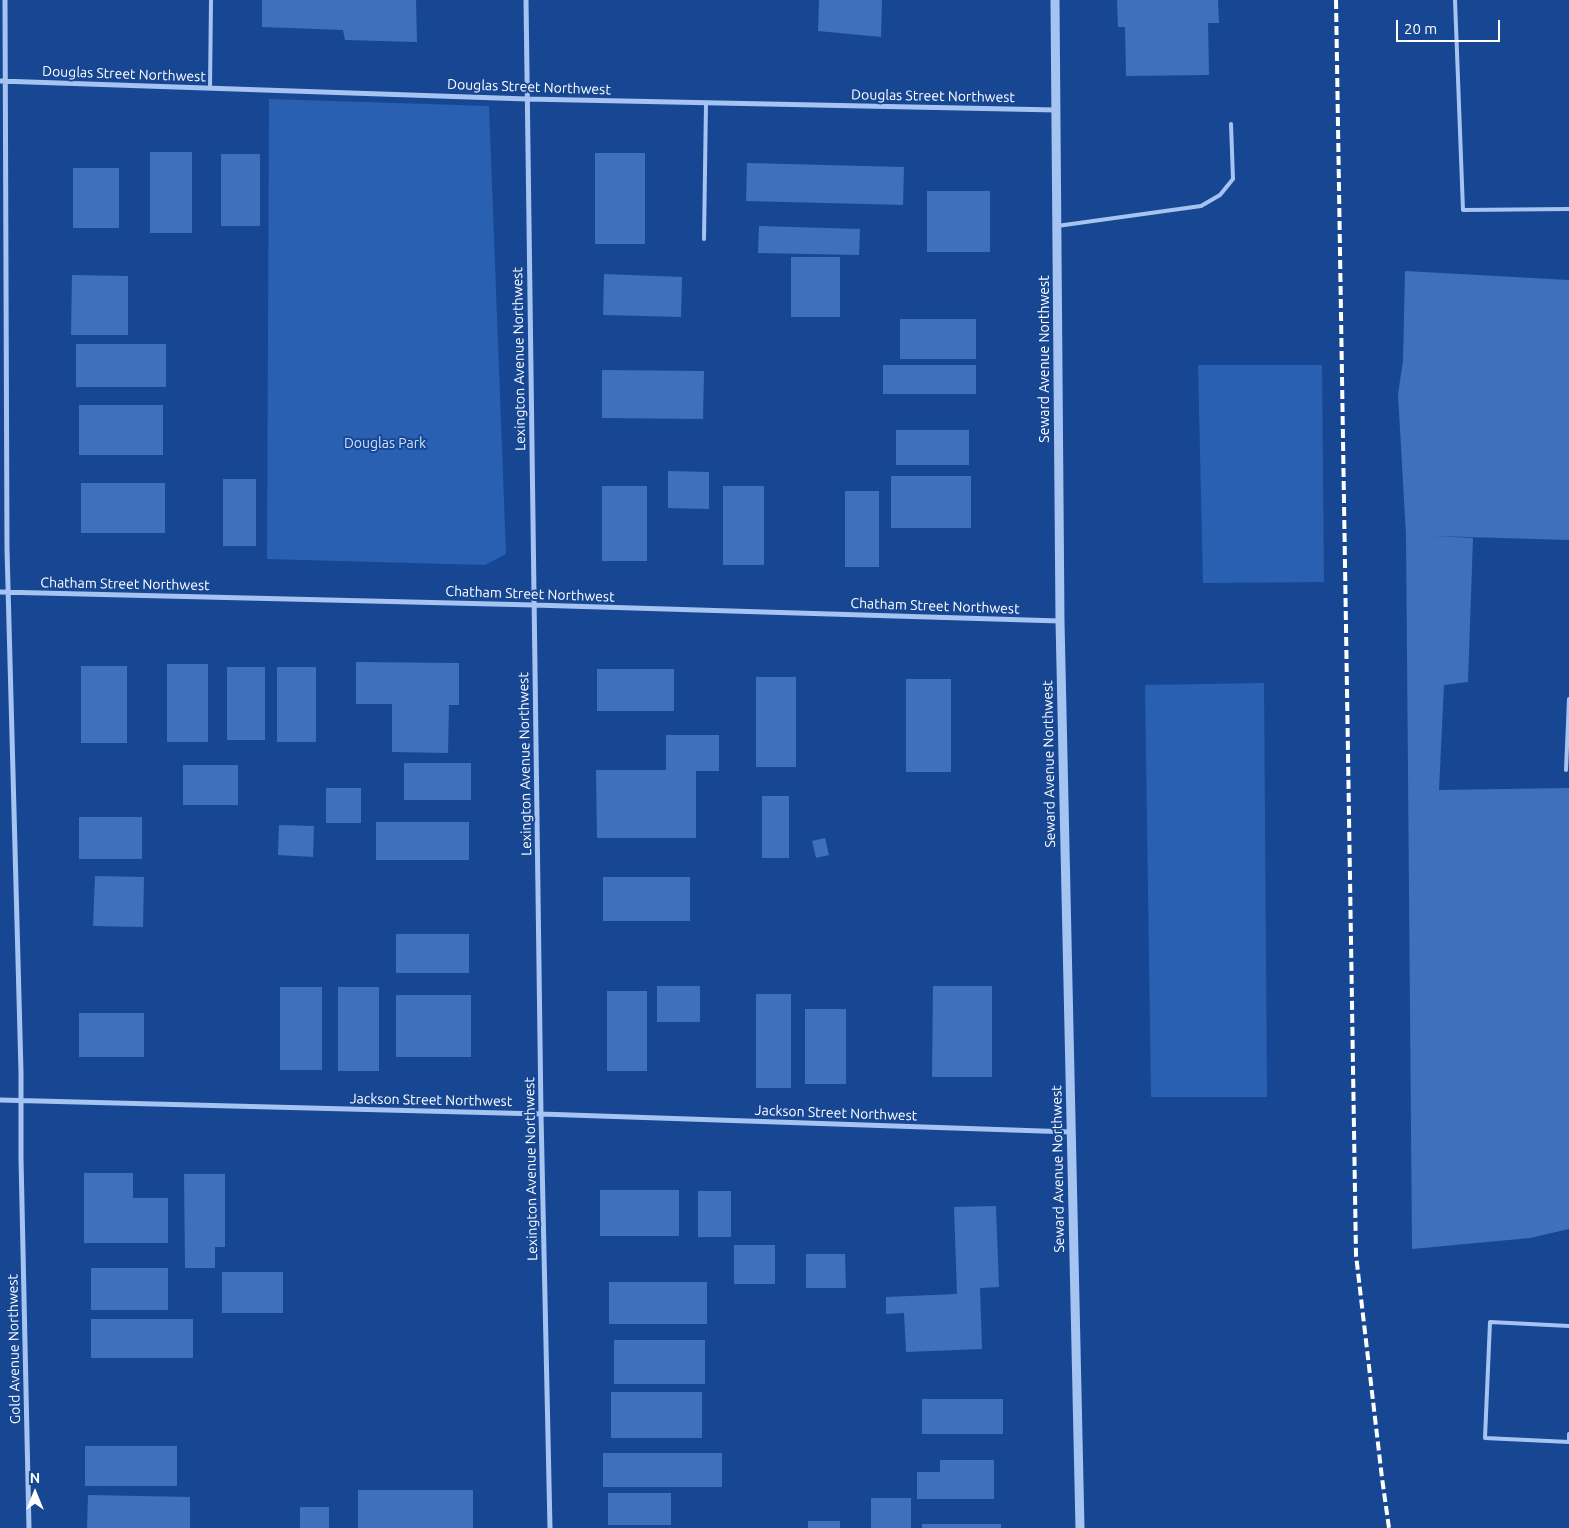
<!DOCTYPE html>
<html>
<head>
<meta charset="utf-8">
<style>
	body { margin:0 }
	#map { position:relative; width:1569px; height:1528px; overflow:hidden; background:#174793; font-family:Ubuntu,sans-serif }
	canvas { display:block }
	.north { position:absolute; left:10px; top:1468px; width:50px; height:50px; -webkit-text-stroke:4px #174793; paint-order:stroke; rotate:0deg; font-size:14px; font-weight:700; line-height:20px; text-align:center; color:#fff }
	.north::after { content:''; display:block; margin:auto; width:18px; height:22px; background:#fff; clip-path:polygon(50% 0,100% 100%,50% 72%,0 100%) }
	.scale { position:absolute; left:1396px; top:20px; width:104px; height:22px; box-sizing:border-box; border:2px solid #fff; border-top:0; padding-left:6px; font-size:15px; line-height:18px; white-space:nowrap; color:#fff; -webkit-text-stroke:4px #174793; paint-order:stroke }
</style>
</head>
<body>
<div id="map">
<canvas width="1569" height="1528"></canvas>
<div class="north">N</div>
<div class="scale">20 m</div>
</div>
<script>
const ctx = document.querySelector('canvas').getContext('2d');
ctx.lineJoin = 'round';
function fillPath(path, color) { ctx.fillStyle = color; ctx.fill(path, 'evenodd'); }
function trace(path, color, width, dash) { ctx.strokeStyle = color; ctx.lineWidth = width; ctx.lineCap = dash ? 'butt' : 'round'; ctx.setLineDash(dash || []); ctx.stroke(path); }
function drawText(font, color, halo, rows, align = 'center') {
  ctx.font = font + ' Ubuntu,sans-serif'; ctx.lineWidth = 4; ctx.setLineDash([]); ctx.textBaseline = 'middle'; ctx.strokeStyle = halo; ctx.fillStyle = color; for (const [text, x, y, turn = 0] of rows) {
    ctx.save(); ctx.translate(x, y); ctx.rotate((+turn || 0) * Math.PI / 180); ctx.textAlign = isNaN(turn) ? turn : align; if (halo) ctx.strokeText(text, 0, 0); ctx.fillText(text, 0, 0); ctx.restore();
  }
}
const green = new Path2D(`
	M269 99 489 106 506 554 485 565 267 559Z
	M1198 365H1322L1324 582 1203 583Z
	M1264 683 1267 1097H1151L1145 685Z`);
const building = new Path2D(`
	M262 0H416L417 42 345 40 343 30 262 27Z
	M819 0H882L881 37 818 31Z
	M1117 0H1218L1219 23H1208L1209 75 1126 76 1125 27H1118Z
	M150 152H192V233H150Z
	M595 153H645V244H595Z
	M221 154H260V226H221Z
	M747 163 904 167 903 205 746 201Z
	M73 168H119V228H73Z
	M927 191H990V252H927Z
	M759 226 860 229 859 255 758 253Z
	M791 257H840V317H791Z
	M1405 271 1569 280V540L1433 536 1473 538 1468 682 1444 685 1439 790 1569 788V1229L1530 1238 1412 1249 1406 535 1398 394 1403 361Z
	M604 274 682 277 681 317 603 315Z
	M72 275 128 276V335H71Z
	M900 319H976V359H900Z
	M76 344H166V387H76Z
	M883 365H976V394H883Z
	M602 370 704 371 703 419 602 418Z
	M79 405H163V455H79Z
	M896 430H969V465H896Z
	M668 471 709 472V509L668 508Z
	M891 476H971V528H891Z
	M223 479H256V546H223Z
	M81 483H165V533H81Z
	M602 486H647V561H602Z
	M723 486H764V565H723Z
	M845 491H879V567H845Z
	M356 662 459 663V705H449L448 753 392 752V704H356Z
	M167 664H208V742H167Z
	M81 666H127V743H81Z
	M227 667H265V740H227Z
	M277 667H316V742H277Z
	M597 669H674V711H597Z
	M756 677H796V767H756Z
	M906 679H951V772H906Z
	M666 735H719V771H696V838H597L596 770H666Z
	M404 763H471V800H404Z
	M183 765H238V805H183Z
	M326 788H361V823H326Z
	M762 796H789V858H762Z
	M79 817H142V859H79Z
	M376 822H469V860H376Z
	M279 825 314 826 313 857 278 855Z
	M825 838 829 855 816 858 812 841Z
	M95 876 144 877 143 927 93 926Z
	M603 877H690V921H603Z
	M396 934H469V973H396Z
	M657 986H700V1022H657Z
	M933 986H992V1077H932Z
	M280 987H322V1070H280Z
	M338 987H379V1071H338Z
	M607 991H647V1071H607Z
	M756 994H791V1088H756Z
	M396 995H471V1057H396Z
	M805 1009H846V1084H805Z
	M79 1013H144V1057H79Z
	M84 1173H133V1198H168V1243H84Z
	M184 1174H225V1247H215V1268H185Z
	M600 1190H679V1236H600Z
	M698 1191H731V1237H698Z
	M996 1206 999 1287 980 1288 982 1349 906 1352 904 1313 886 1314V1297L957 1294 954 1207Z
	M734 1245H775V1284H734Z
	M806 1254H845L846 1288H806Z
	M91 1268H168V1310H91Z
	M222 1272H283V1313H222Z
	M609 1282H707V1324H609Z
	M91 1319H193V1358H91Z
	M614 1340H705V1384H614Z
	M611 1392H702V1438H611Z
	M922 1399H1003V1434H922Z
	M85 1446H177V1486H85Z
	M603 1453H722V1487H603Z
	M940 1460H994V1499H917V1472H940Z
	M358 1490H473V1528H358Z
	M608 1493H671V1525H608Z
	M88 1495 190 1497V1528H87Z
	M871 1498H911V1528H871Z
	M300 1507H329V1528H300Z
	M808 1521H840V1528H808Z
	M922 1524H1001V1528H922Z`);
const service = new Path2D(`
	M1455 0 1463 210 1569 209
	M210 88 211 0
	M1057 226 1201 206 1220 195 1233 179 1231 124
	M704 239 706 103
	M1566 770 1569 699
	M1569 1326 1490 1322 1485 1438 1569 1442V1434`);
const minor = new Path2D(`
	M5 0 7 549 21 1072V1158L29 1528
	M526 0 541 1114 550 1528
	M0 81 527 99 1056 110
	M0 592 534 605 1060 621
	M0 1100 541 1114 1071 1132`);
const tertiary = new Path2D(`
	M1055 0 1060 621 1080 1528`);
const rail = new Path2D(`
	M1336 0 1356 1255 1382 1478 1389 1528`);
const streetNames = [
	["Douglas Street Northwest",124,74,2],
	["Douglas Street Northwest",529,87,2],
	["Douglas Street Northwest",933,96,1],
	["Lexington Avenue Northwest",519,359,-91],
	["Seward Avenue Northwest",1044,359,-90],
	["Chatham Street Northwest",125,584,1],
	["Chatham Street Northwest",530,594,2],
	["Chatham Street Northwest",935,606,2],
	["Lexington Avenue Northwest",525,764,-91],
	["Seward Avenue Northwest",1049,764,-91],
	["Jackson Street Northwest",431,1100,1],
	["Jackson Street Northwest",836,1113,2],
	["Lexington Avenue Northwest",531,1169,-91],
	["Seward Avenue Northwest",1058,1169,-91],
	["Gold Avenue Northwest",14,1349,-91]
];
const parkNames = [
	["Douglas Park",385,443]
];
fillPath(green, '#2960b2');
fillPath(building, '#3f70bb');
trace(service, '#a6c4f1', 4);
trace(minor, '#a6c4f1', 5);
trace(tertiary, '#a6c4f1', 9);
trace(rail, '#fff', 4, [9, 4]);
drawText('14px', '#fff', '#174793', streetNames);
drawText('14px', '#cde0fc', '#174793', parkNames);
</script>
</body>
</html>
